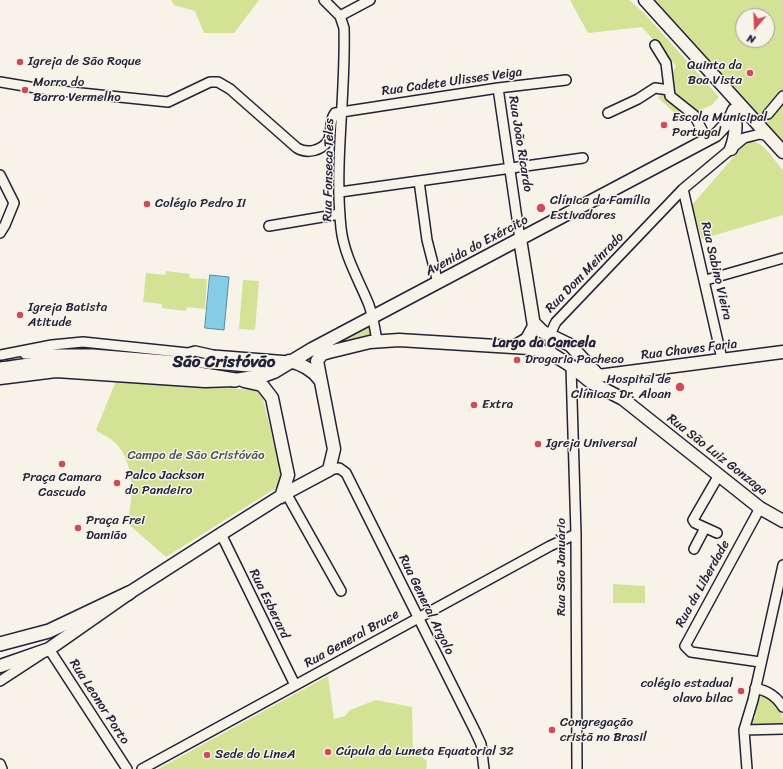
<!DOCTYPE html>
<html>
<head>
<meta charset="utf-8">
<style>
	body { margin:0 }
	#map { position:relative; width:783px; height:769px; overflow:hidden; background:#f7f3e8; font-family:Sriracha,sans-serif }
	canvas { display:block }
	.north { position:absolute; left:735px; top:8px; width:40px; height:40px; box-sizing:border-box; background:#f7f3e8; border:1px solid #a29fa3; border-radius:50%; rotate:199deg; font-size:11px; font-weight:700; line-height:16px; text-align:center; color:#22223b }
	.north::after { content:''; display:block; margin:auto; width:14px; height:18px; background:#d1495b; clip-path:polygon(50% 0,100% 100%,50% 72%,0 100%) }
</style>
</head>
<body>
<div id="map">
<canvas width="783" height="769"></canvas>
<div class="north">N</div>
</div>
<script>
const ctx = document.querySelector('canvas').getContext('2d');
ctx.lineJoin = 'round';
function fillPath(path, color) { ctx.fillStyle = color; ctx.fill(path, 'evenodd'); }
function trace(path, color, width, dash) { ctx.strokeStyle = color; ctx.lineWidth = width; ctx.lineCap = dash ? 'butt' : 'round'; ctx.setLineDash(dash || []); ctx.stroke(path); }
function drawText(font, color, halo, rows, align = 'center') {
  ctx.font = font + ' Sriracha,sans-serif'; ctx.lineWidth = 3; ctx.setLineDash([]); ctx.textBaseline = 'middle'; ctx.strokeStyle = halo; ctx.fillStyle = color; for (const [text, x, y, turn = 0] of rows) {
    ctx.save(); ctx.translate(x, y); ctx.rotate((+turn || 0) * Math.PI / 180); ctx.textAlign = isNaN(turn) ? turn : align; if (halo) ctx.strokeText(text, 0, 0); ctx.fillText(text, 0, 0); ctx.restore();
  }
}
const green = new Path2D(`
	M171 0H259L234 33H204L195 11 174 5Z
	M570 0H629L644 13 719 97 712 105 680 118 658 98 676 66 642 27 588 33Z
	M651 0H783V149ZM743 16H767V40H743Z
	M751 141C764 142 774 160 783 170V215L702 239 692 205 744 145Z
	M166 271 190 274 189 278 207 279 205 309 187 307 186 311 162 308V304L143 302 146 273 165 275Z
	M243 280 259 281 255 330 239 329Z
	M371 326 372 335C350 345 323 342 307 364L302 361C316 351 330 345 346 338 354 334 362 327 371 326Z
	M116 381 255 390 262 395 282 477 279 486 166 557 127 523C134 498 135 458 112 440 107 436 101 434 96 430Z
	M613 584 645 586V603H613Z
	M328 676 334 719 345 716 350 710 376 700 412 707 413 751 427 761 426 769H158Z
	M760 692C773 696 783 709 783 723L752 726 749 721 756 717 751 708Z`);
const water = new Path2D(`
	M210 275 229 277 224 330 205 328Z`);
const minor = new Path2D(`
	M324 0 340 16 344 28C346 95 334 162 341 228 344 256 359 280 369 305 373 316 375 329 377 341
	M340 16 370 0
	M655 45 666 63 670 96 694 115 707 139
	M0 82 42 89 168 102 210 82H218L230 89 297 148C307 154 321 151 328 141 333 132 328 122 335 113L498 88 566 80
	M498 88 520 239
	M608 113 638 99 655 88 669 90
	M768 114 783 96
	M0 175 14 203 5 225 0 233
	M419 181 427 240 438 283
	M683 189 722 359
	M340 192 583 158
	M269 226 340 214
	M706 280 783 258
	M25 354H93L249 367H264L278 364
	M552 354C548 341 550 333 556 322L683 189 744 138 760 134 769 136
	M1 355 52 345 83 342 188 353 195 351 213 355 289 361
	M571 366 576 534 577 769
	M329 470 339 468 346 473 475 731 481 744 484 769
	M286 493 341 591
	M717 533 695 523 693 520 719 475
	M221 534 295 685
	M694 549 705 528
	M760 662 691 652 685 646 760 508
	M0 681 49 649 127 769
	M755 688C768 691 776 696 783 707
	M744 730 783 729
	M0 764 2 769
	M142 769 550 546 576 534
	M747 769 744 730 753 700 783 565`);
const major = new Path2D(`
	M645 0 783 152
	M731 149C736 136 737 125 734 111
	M534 323 543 332 570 345 597 374
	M514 347 527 339 534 326 520 239
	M289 361C302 364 312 369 320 380
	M579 369 598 376 783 352
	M0 378 56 371 205 381 235 380 266 375 274 372 312 349 716 135 729 121 734 110
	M244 381 262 385 272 398 288 475 281 497
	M0 666 49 649 129 593 221 534 286 493 329 470 334 449 317 361 322 354 329 352 370 342 399 340 529 348 552 354 571 366 592 383 623 399 760 508 783 521`);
const highway = new Path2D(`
	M0 369C16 367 33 364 49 363 109 359 176 370 235 380
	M0 644 49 631 129 593`);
const markers = [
	[20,62,4,"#d1495b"],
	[750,73,4,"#d1495b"],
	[25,90,4,"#d1495b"],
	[664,125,4,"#d1495b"],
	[147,204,4,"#d1495b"],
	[541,208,5,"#d1495b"],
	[20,315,4,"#d1495b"],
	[517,360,4,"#d1495b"],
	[680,387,5,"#d1495b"],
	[474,405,4,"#d1495b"],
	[538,444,4,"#d1495b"],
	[62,464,4,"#d1495b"],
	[117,483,4,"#d1495b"],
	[78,528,4,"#d1495b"],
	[741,691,4,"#d1495b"],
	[552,730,4,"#d1495b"],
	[328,752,4,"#d1495b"],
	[207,755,4,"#d1495b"]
];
const poiNames = [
	["Igreja de São Roque",28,62],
	["Quinta da",742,66,"right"],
	["Boa Vista",742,81,"right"],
	["Morro do",33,83],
	["Barro Vermelho",33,98],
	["Escola Municipal",672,118],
	["Portugal",672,133],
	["Clínica da Família",550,201],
	["Estivadores",550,216],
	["Colégio Pedro II",155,204],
	["Igreja Batista",28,308],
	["Atitude",28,323],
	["Drogaria Pacheco",525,360],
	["Hospital de",671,380,"right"],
	["Clínicas Dr. Aloan",671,395,"right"],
	["Extra",482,405],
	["Igreja Universal",546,444],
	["Palco Jackson",125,476],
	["do Pandeiro",125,491],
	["Praça Camara",62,478,"center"],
	["Cascudo",62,493,"center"],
	["Praça Frei",86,521],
	["Damião",86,536],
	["colégio estadual",733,684,"right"],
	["olavo bilac",733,699,"right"],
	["Congregação",560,723],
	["cristã no Brasil",560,738],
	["Cúpula da Luneta Equatorial 32",336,752],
	["Sede do LineA",215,755]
];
const streetNames = [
	["Rua Cadete Ulisses Veiga",452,82,-8],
	["Rua João Ricardo",520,144,81],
	["Rua Fonseca Teles",329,170,-89],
	["Avenida do Exército",477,246,-28],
	["Rua Sabino Vieira",716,271,77],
	["Rua Dom Meinrado",585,273,-46],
	["Rua Chaves Faria",689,350,-7],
	["Rua São Luiz Gonzaga",717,455,38],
	["Rua São Januário",562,567,-90],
	["Rua da Liberdade",703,584,-61],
	["Rua Esberard",269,604,64],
	["Rua General Argolo",426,605,64],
	["Rua General Bruce",352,639,-29],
	["Rua Leonor Porto",99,702,57]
];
const parkNames = [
	["Campo de São Cristóvão",196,456]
];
const neighbourhoodNames = [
	["Largo da Cancela",544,343]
];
const districtNames = [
	["São Cristóvão",224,363]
];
fillPath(green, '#d3e295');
fillPath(water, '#84cde5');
trace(water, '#5d89a1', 1);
trace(minor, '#22223b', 12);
trace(major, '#22223b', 15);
trace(highway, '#22223b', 16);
trace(minor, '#f7f3e8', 9);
trace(major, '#f7f3e8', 12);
trace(highway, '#f7f3e8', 13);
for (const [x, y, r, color] of markers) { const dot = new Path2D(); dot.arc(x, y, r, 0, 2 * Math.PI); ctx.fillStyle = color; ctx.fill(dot); trace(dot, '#f7f3e8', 1.5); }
drawText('13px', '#22223b', '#f7f3e8', poiNames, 'left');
drawText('13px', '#22223b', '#f7f3e8', streetNames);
drawText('13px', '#4e5252', '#f7f3e8', parkNames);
drawText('bold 14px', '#22223b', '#f7f3e8', neighbourhoodNames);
drawText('bold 17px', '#22223b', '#f7f3e8', districtNames);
</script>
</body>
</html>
